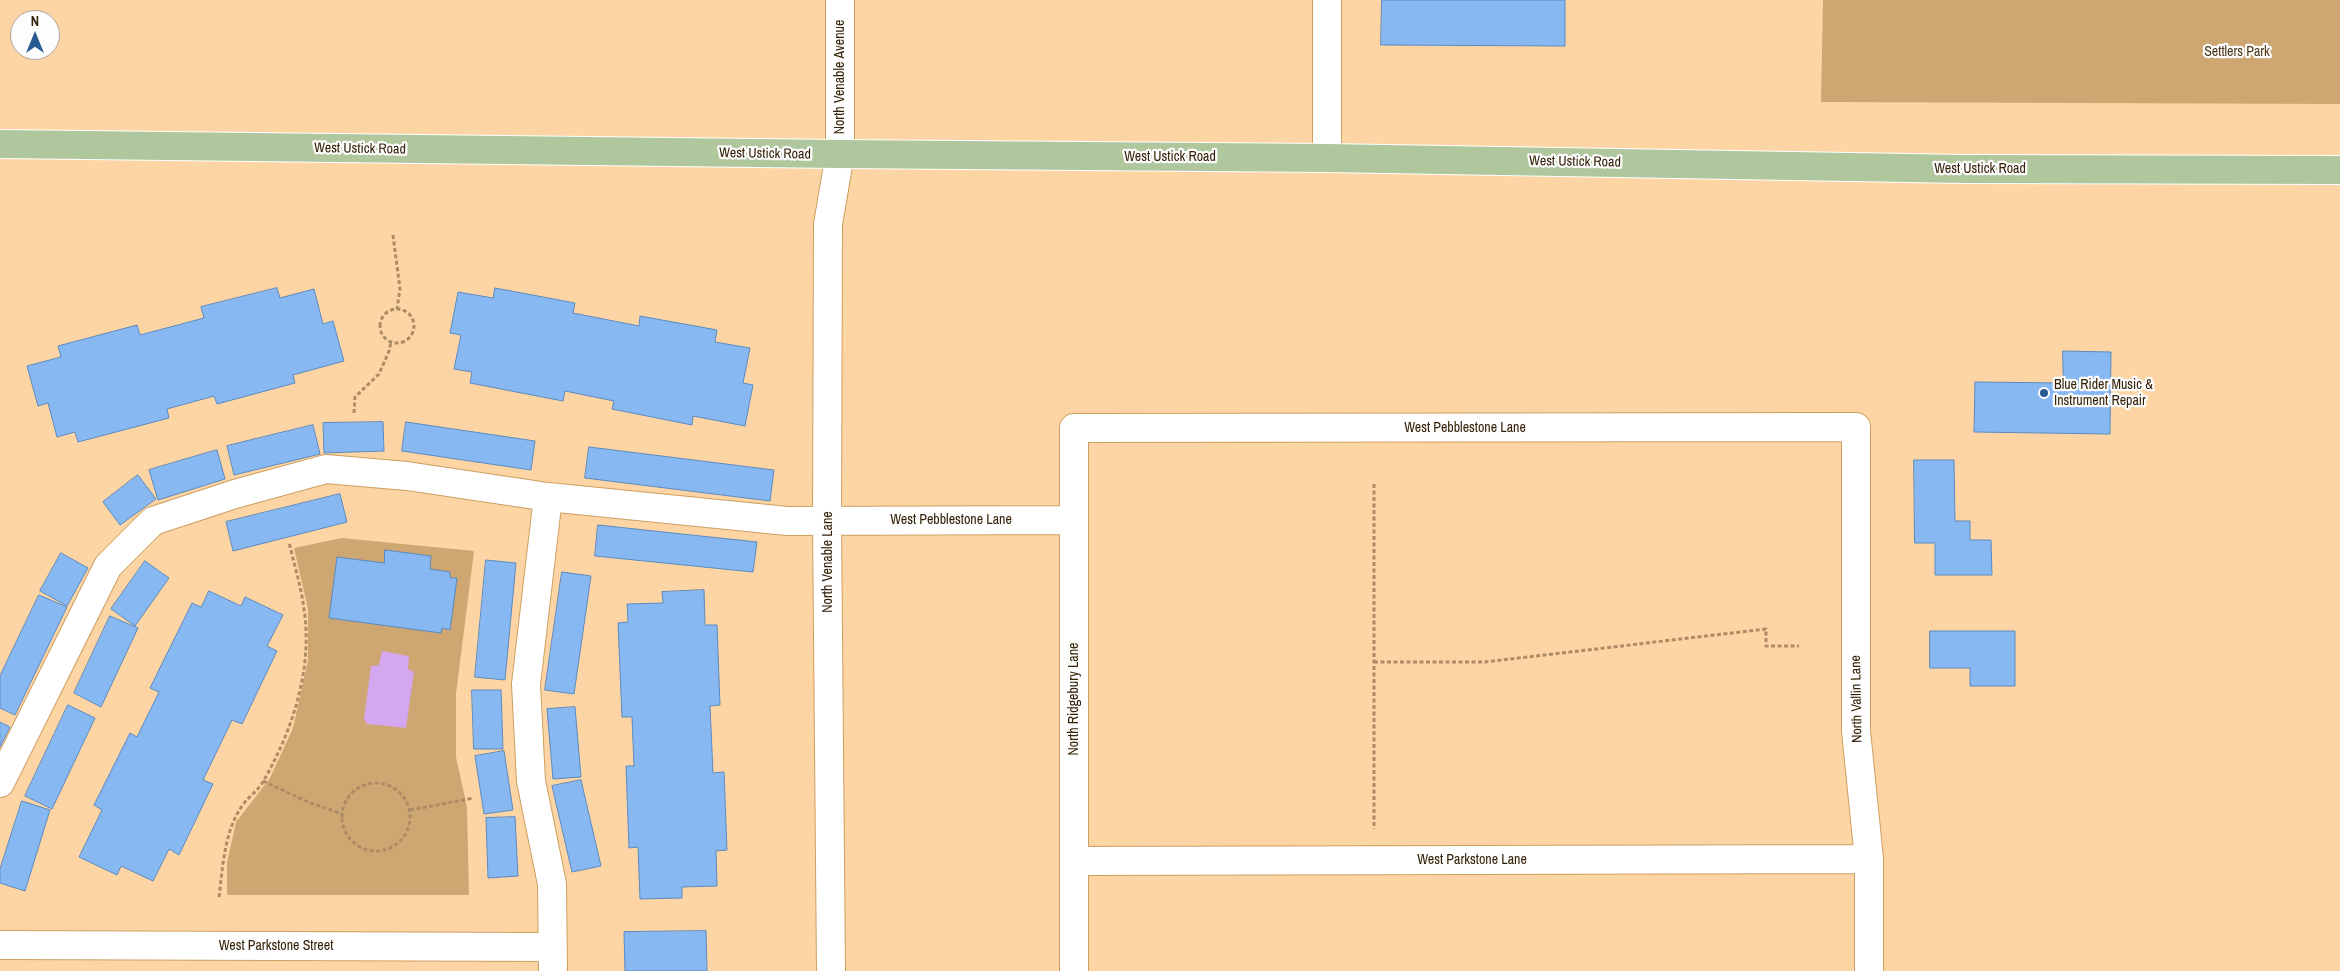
<!DOCTYPE html>
<html>
<head>
<meta charset="utf-8">
<style>
	body { margin:0 }
	#map { position:relative; width:2340px; height:971px; overflow:hidden; background:#fdd5a4; font-family:"Archivo Narrow",sans-serif }
	canvas { display:block }
	.north { position:absolute; left:10px; top:10px; width:50px; height:50px; box-sizing:border-box; background:#fdfdfd; border:1px solid #ada59b; border-radius:50%; rotate:0deg; font-size:14px; font-weight:700; line-height:20px; text-align:center; color:#342107 }
	.north::after { content:''; display:block; margin:auto; width:18px; height:22px; background:#265a93; clip-path:polygon(50% 0,100% 100%,50% 72%,0 100%) }
</style>
</head>
<body>
<div id="map">
<canvas width="2340" height="971"></canvas>
<div class="north">N</div>
</div>
<script>
const ctx = document.querySelector('canvas').getContext('2d');
ctx.lineJoin = 'round';
function fillPath(path, color) { ctx.fillStyle = color; ctx.fill(path, 'evenodd'); }
function trace(path, color, width, dash) { ctx.strokeStyle = color; ctx.lineWidth = width; ctx.lineCap = dash ? 'butt' : 'round'; ctx.setLineDash(dash || []); ctx.stroke(path); }
function drawText(font, color, halo, rows, align = 'center') {
  ctx.font = font + ' "Archivo Narrow",sans-serif'; ctx.lineWidth = 4.5; ctx.setLineDash([]); ctx.textBaseline = 'middle'; ctx.strokeStyle = halo; ctx.fillStyle = color; for (const [text, x, y, turn = 0] of rows) {
    ctx.save(); ctx.translate(x, y); ctx.rotate((+turn || 0) * Math.PI / 180); ctx.textAlign = isNaN(turn) ? turn : align; if (halo) ctx.strokeText(text, 0, 0); ctx.fillText(text, 0, 0); ctx.restore();
  }
}
const green = new Path2D(`
	M1823 0H2340V104L1821 102Z
	M342 538 474 551 456 694V757L467 807 469 895H227V863L236 822 270 778 293 728 308 660V609L294 548Z`);
const water = new Path2D(`
	M382 651 409 656 408 669 414 672 406 728 367 724 364 719 371 666 379 665Z`);
const building = new Path2D(`
	M1382 0H1565V46L1381 45Z
	M277 288 280 298 314 289 323 324 333 321 344 361 293 375 295 383 217 404 214 396 167 409 169 418 78 442 75 432 57 437 48 403 38 406 27 366 61 357 58 346 137 325 140 335 204 318 201 307Z
	M495 288 575 303 573 313 639 326 640 316 717 330 715 342 750 348 743 383 753 385 745 426 693 416 692 425 612 409 614 401 565 391 563 401 470 383 472 372 454 369 461 335 450 333 458 292 493 298Z
	M2063 351 2111 352 2110 434 1974 432 1975 382 2063 383Z
	M383 422 384 451 324 453 323 423Z
	M406 422 535 441 531 470 402 451Z
	M313 425 320 454 234 475 227 446Z
	M589 447 774 470 770 501 585 478Z
	M217 450 225 479 158 500 149 470Z
	M1914 460H1954L1955 521H1970V540H1991L1992 575H1935V543H1915Z
	M138 475 156 499 120 525 103 502Z
	M340 494 347 522 233 551 226 522Z
	M598 525 757 542 753 572 595 556Z
	M385 550 431 556 430 569 450 572V578H457L450 630 442 628 441 633 329 618 337 557 384 563Z
	M61 553 88 568 67 606 40 591Z
	M486 560 516 563 505 680 475 677Z
	M145 561 169 578 135 626 111 609Z
	M562 572 591 576 574 694 545 690Z
	M704 590 705 625H717L720 705 710 706 713 773 724 772 727 850 716 851 717 886 682 887V898L640 899 638 847 629 848 626 766H634L632 717H622L618 623 628 622 627 604 663 603 662 592Z
	M209 591 241 606 245 597 283 615 267 646 277 651 242 724 232 720 203 780 213 784 179 855 169 849 153 881 121 866 117 875 79 857 102 810 94 805 130 733 137 737 159 692 150 688 192 603 201 607Z
	M39 595 67 607 15 715 0 708V676Z
	M110 616 138 628 101 707 74 693Z
	M1930 631H2015V686H1970V668H1930Z
	M472 690H501L503 749H474Z
	M68 705 95 718 52 809 25 796Z
	M575 707 581 777 553 779 547 709Z
	M0 722 10 727 0 747Z
	M504 751 513 810 484 814 475 756Z
	M581 780 601 866 572 872 552 786Z
	M22 801 50 810 25 891 0 883V869Z
	M515 817 518 876 488 878 486 818Z
	M706 931 707 971H625L624 932Z`);
const path = new Path2D(`
	M393 235 400 289 397 309
	M380 326a17 17 0 1 1 34 0a17 17 0 1 1-34 0Z
	M354 413 355 397 379 374 389 351 391 342
	M1374 484V829
	M1374 662H1485L1766 629V646H1799
	M263 781 308 802 342 814
	M342 817a34 34 0 1 1 68 0a34 34 0 1 1-68 0Z
	M410 810 474 798
	M219 897C223 866 224 832 242 806 248 797 259 790 264 780 293 729 313 668 304 609 301 586 294 564 289 542`);
const minor = new Path2D(`
	M1327 158V0
	M548 497 526 684 531 781 552 884 553 971
	M0 783 108 566 153 521 235 494 326 469 407 476 548 497 787 521 1074 520
	M1074 861 1869 859
	M0 945 552 947
	M831 971 827 521 828 224 840 154V0
	M1074 971V428L1856 427V731L1869 859V971`);
const major = new Path2D(`
	M0 144 840 154 1327 158 1966 169 2340 170`);
const markers = [
	[2044,393,5,"#265a93"]
];
const parkNames = [
	["Settlers Park",2237,52]
];
const streetNames = [
	["North Venable Avenue",840,77,-90],
	["West Ustick Road",360,149,1],
	["West Ustick Road",765,154,1],
	["West Ustick Road",1170,157],
	["West Ustick Road",1575,162,1],
	["West Ustick Road",1980,169],
	["West Pebblestone Lane",1465,428],
	["West Pebblestone Lane",951,520],
	["North Venable Lane",828,562,-90],
	["North Ridgebury Lane",1074,699,-90],
	["North Vallin Lane",1857,699,-91],
	["West Parkstone Lane",1472,860],
	["West Parkstone Street",276,946]
];
const poiNames = [
	["Blue Rider Music &",2054,385],
	["Instrument Repair",2054,401]
];
fillPath(green, '#cea672');
fillPath(water, '#d4a8ee');
fillPath(building, '#87b8f1');
trace(building, '#5b8ac0', 1);
trace(minor, '#cd9e60', 30);
trace(major, '#fff', 30);
trace(path, '#ab8c64', 3, [4, 2.5]);
trace(minor, '#fff', 28);
trace(major, '#b0c79e', 28);
for (const [x, y, r, color] of markers) { const dot = new Path2D(); dot.arc(x, y, r, 0, 2 * Math.PI); ctx.fillStyle = color; ctx.fill(dot); trace(dot, '#fdfdfd', 2); }
drawText('14px', '#4d3618', '#fdfdfd', parkNames);
drawText('14px', '#342107', '#fdfdfd', streetNames);
drawText('14px', '#342107', '#fdfdfd', poiNames, 'left');
</script>
</body>
</html>
